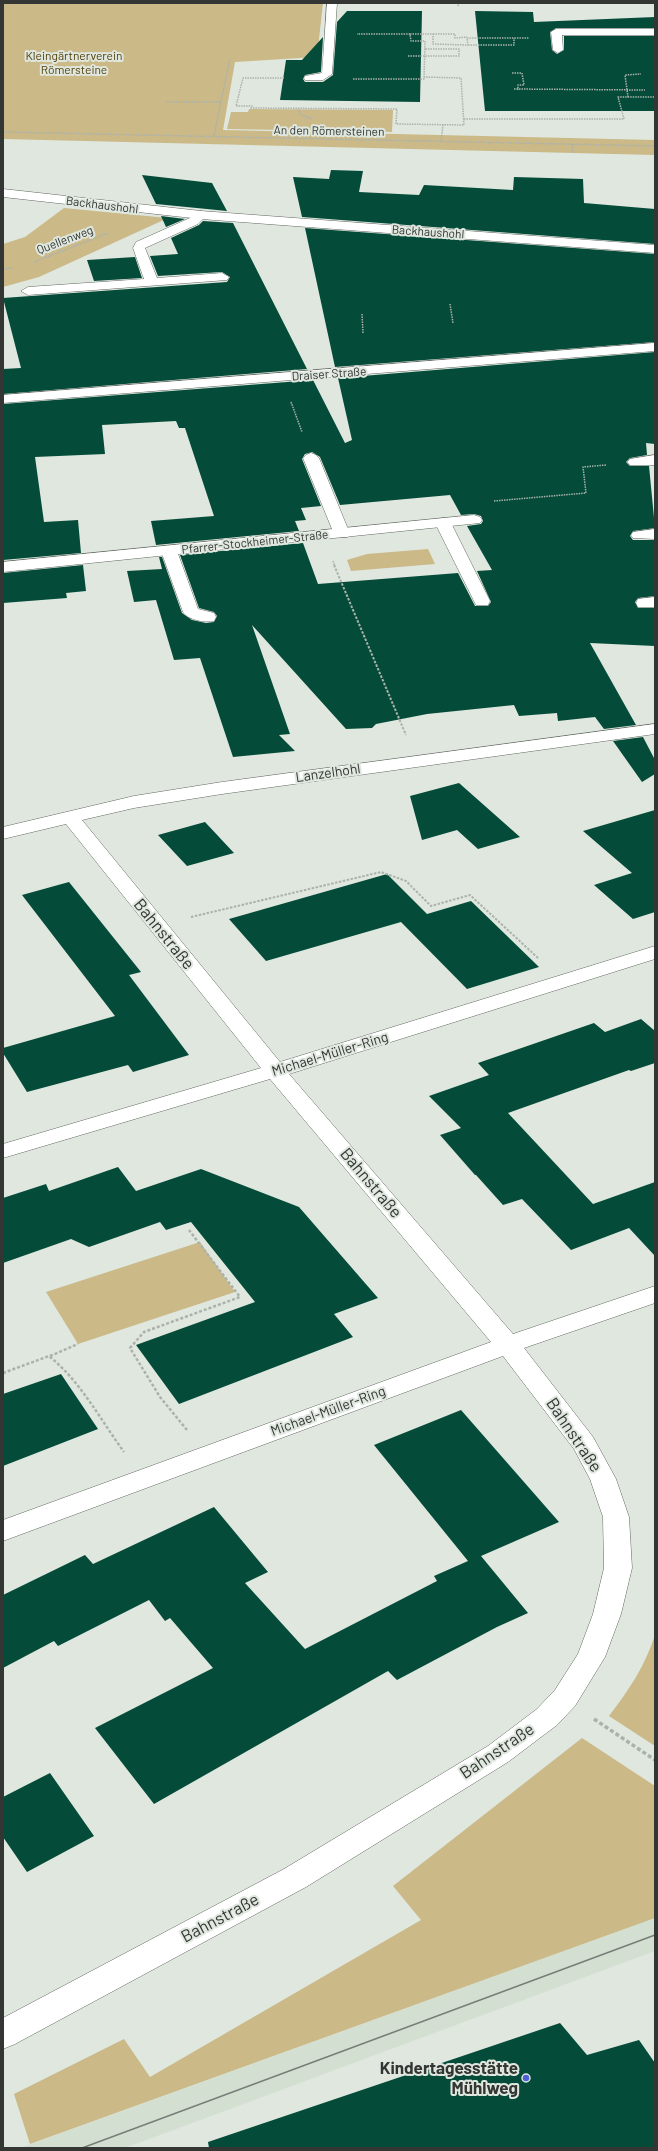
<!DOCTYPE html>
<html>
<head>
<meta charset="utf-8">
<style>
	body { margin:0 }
	#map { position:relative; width:658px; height:2151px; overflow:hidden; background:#dfe7df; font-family:Barlow,sans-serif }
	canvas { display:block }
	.frame { position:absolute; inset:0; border:4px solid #333633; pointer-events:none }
</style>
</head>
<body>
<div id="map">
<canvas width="658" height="2151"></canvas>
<div class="frame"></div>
</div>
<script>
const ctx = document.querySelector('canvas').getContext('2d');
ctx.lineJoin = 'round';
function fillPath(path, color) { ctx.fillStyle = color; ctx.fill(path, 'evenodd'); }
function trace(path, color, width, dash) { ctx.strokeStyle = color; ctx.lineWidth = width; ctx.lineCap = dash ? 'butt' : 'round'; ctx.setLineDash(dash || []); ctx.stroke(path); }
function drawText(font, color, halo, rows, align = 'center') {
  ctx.font = font + ' Barlow,sans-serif'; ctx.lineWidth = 4; ctx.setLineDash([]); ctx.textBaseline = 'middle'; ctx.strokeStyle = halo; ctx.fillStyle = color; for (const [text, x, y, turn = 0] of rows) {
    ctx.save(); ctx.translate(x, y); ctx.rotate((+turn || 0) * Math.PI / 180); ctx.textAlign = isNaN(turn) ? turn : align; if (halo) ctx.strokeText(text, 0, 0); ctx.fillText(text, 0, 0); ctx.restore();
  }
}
const built = new Path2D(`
	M655 1918V1951L125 2148H20Z`);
const green = new Path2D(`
	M3 3H323L317 57 235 62 223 130 655 140V155L3 139Z
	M249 109 393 110 392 132 227 129 231 112H248Z
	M64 208 168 218 39 277 3 287V244L25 237Z
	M428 549 435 564 351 571 347 560 367 554Z
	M200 1242 235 1292 78 1344 46 1292Z
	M655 1635V1746L609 1716C629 1690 645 1666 655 1635Z
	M582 1738 655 1786V1918L30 2144 14 2094 124 2039 150 2077 421 1920 393 1886Z`);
const building = new Path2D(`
	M347 11H422L420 102 280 100 286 60H302L323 37 321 72 305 75 303 79 305 82H323L333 75 337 22Z
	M475 11 533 12 534 22 655 17V28H556L550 32 552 50 557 54 564 50V36H655V111H485Z
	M331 170 363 171 359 192 419 195 424 185 513 190 514 177 583 179 584 203 655 209V244L302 217 293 177 329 179Z
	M142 175 212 183 227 211 156 204Z
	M161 216 185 219 166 227Z
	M203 221 233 223 307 369 3 394V369L21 368 3 298 227 282 230 277 222 272 158 276 150 256 178 254 171 238 199 225Z
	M305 228 655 254V342L335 367Z
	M135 257 142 278 94 281 87 260Z
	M655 352V444L646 443 647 455 630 458 626 462 630 466H649L655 528 633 531 630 536 633 540H655V596L638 598 635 602 638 608H655V646L590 643 636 725 604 729 595 717 558 721 557 713 519 716 514 705 427 714 376 724 372 728 346 729 252 625 290 734 279 735 295 751 233 757 200 658 174 660 156 600 134 602 127 571 162 569 159 557H162L182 613 192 620 206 623 214 622 217 616 214 612 199 608 180 555 303 543 318 584 458 573 475 606H488L491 602 477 571 492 570 467 526 481 524 483 521 481 516 474 514 461 515 450 495 340 505 320 457 312 452 305 454 302 459 321 506 301 508 306 520 295 521 299 531 156 545 151 521 214 516 185 428H179L176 421 102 425 105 454 35 457 44 522 78 520 81 553 3 560V404L313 380 345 443 352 440 338 378Z
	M83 565 86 591 66 593 67 598 3 603V573Z
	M643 737 655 760V774L642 782 613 741Z
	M459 783 520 837 478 849 457 830 422 840 410 796Z
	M655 810V912L633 919 594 885 632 873 583 831Z
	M205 822 234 853 187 866 158 835Z
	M387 874 427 914 471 901 539 967 467 989 401 922 266 961 229 919Z
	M69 882 141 972 129 975 189 1055 133 1072 128 1065 27 1092 3 1053V1048L115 1016 22 895Z
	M641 1019 655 1031V1063L631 1071 629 1070 508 1113 593 1204 655 1182V1256L629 1228 571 1250 522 1199 503 1205 476 1175H475L440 1135 461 1128 429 1096 489 1075 478 1063 594 1023 605 1032Z
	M118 1167 136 1191 201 1169 299 1207 378 1298 334 1314 353 1337 179 1404 136 1345 255 1302 191 1222 166 1230 160 1222 89 1247 71 1239 3 1263V1198L46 1184 49 1191Z
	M61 1374 98 1429 3 1466V1394Z
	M461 1410 559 1522 481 1556 528 1613 497 1627 397 1680 388 1671 154 1804 95 1728 213 1668 170 1618 165 1621 149 1600 58 1646 54 1641 3 1668V1595L85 1555 93 1564 214 1507 268 1572 245 1583 305 1649 437 1581 434 1576 468 1561 374 1445Z
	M50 1773 94 1836 27 1872 3 1837V1797Z
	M560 2023 587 2055 639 2040 655 2063V2148H209L208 2142Z`);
const pathFar3 = new Path2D(`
	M458 6 459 3
	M410 34H433V44L468 45 467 38H529
	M433 34H455V38L467 37
	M468 45H514V38
	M408 56H459V49H425
	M512 73H522L524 85H518V90
	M284 78H243L236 106H252L251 108 397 109 396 124 464 125 461 78 424 77
	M353 79H424L425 41H411L410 34H357
	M514 89 645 90
	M628 97 625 75 641 74
	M166 102H220
	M298 108 301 115 312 119
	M464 119H624L618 97H655
	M3 132 655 146
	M214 136 230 58
	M441 141 443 125
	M572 144 573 153
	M34 262 108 233
	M3 269 12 268
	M450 304 453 323
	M362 314 363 333
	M291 402 302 432
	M494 501 586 493 583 467 606 465
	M333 561 335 566`);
const pathFar2 = new Path2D(`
	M334 565 406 735
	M191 917 381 872 406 881 431 906 470 895 538 958`);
const pathFar1 = new Path2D(`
	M50 1356 78 1344
	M3 1373 49 1356C81 1382 100 1419 124 1452
	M187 1430 160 1397 130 1348 144 1332 240 1297 189 1230`);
const path = new Path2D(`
	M594 1719 655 1760`);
const service = new Path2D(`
	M556 29H655V35H562L563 50 558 53 553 50 551 32Z
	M201 211 207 215 198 224 145 248 157 278 222 273 229 277 227 280 28 295 21 291 28 287 144 279 133 248 136 242 190 218Z
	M311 453 316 455 319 458 350 534 348 537H336L334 534 303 458 306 455Z
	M655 455V465H630L627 462 630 459Z
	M443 518 449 520 451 523 490 601 488 605H476L435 523 437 520Z
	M655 529V539L633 538 631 535 633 532Z
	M169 546 175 548 177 551 198 609 214 613 216 617 214 621C205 623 188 620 183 612L161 551 163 548Z
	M655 597V607H638L636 603 638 599Z`);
const minor = new Path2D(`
	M327 3H337L332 74 323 80H305L304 78 305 76 322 73Z
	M3 189 201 211 655 245V253L201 219 3 197Z
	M655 343V351L3 403V395Z
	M474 515 480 517 482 520 480 523 3 572V562Z
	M655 724V734L222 794 134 808 82 820 280 1062 655 946V959L289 1074 513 1334 655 1286V1303L524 1348 593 1437 616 1479 629 1517 632 1568 621 1614 605 1657 575 1706 557 1725 508 1762 306 1887 15 2044 3 2049V2018L284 1869 488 1746 537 1709 555 1690 578 1654 593 1614 604 1568 603 1517 590 1479 574 1449 503 1356 3 1541V1520L491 1342 270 1079 3 1158V1144L261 1068 66 824 3 839V827L134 796 222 782Z`);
const tram = new Path2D(`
	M82 2148 655 1935`);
const markers = [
	[526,2078,4,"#4f5fd5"]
];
const farParknames = [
	["Kleingärtnerverein",74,56],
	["Römersteine",74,70]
];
const farStreetnames = [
	["An den Römersteinen",329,131,1],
	["Backhaushohl",102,205,7],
	["Backhaushohl",428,232,4],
	["Quellenweg",65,240,-21],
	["Draiser Straße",329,374,-4],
	["Pfarrer-Stockheimer-Straße",255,542,-6]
];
const streetNames = [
	["Lanzelhohl",328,773,-8],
	["Michael-Müller-Ring",330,1054,-17],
	["Michael-Müller-Ring",328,1411,-20]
];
const nearStreetnames = [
	["Bahnstraße",164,934,51],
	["Bahnstraße",371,1183,50],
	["Bahnstraße",574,1435,56],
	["Bahnstraße",497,1751,-34],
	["Bahnstraße",220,1918,-28]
];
const nearPoinames = [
	["Kindertagesstätte",518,2068],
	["Mühlweg",518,2088]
];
fillPath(built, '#d3e0d1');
fillPath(green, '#cbb988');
fillPath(building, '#044c39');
trace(service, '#626861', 1);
trace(minor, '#626861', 1);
trace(pathFar3, '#abb2ab', 1.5, [1.5, 1]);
trace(pathFar2, '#abb2ab', 2, [2.5, 1.5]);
trace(pathFar1, '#abb2ab', 2.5, [3, 2]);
trace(path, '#abb2ab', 3.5, [4, 2.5]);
fillPath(service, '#fff');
fillPath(minor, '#fff');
trace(tram, '#787d78', 1.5);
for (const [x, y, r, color] of markers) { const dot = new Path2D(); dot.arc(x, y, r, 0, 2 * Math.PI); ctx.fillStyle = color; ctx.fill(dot); trace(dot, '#dfe7df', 1.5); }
drawText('12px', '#53410a', '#dfe7df', farParknames);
drawText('12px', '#333633', '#dfe7df', farStreetnames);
drawText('14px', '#333633', '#dfe7df', streetNames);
drawText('17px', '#333633', '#dfe7df', nearStreetnames);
drawText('bold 17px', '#333633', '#dfe7df', nearPoinames, 'right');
</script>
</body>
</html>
